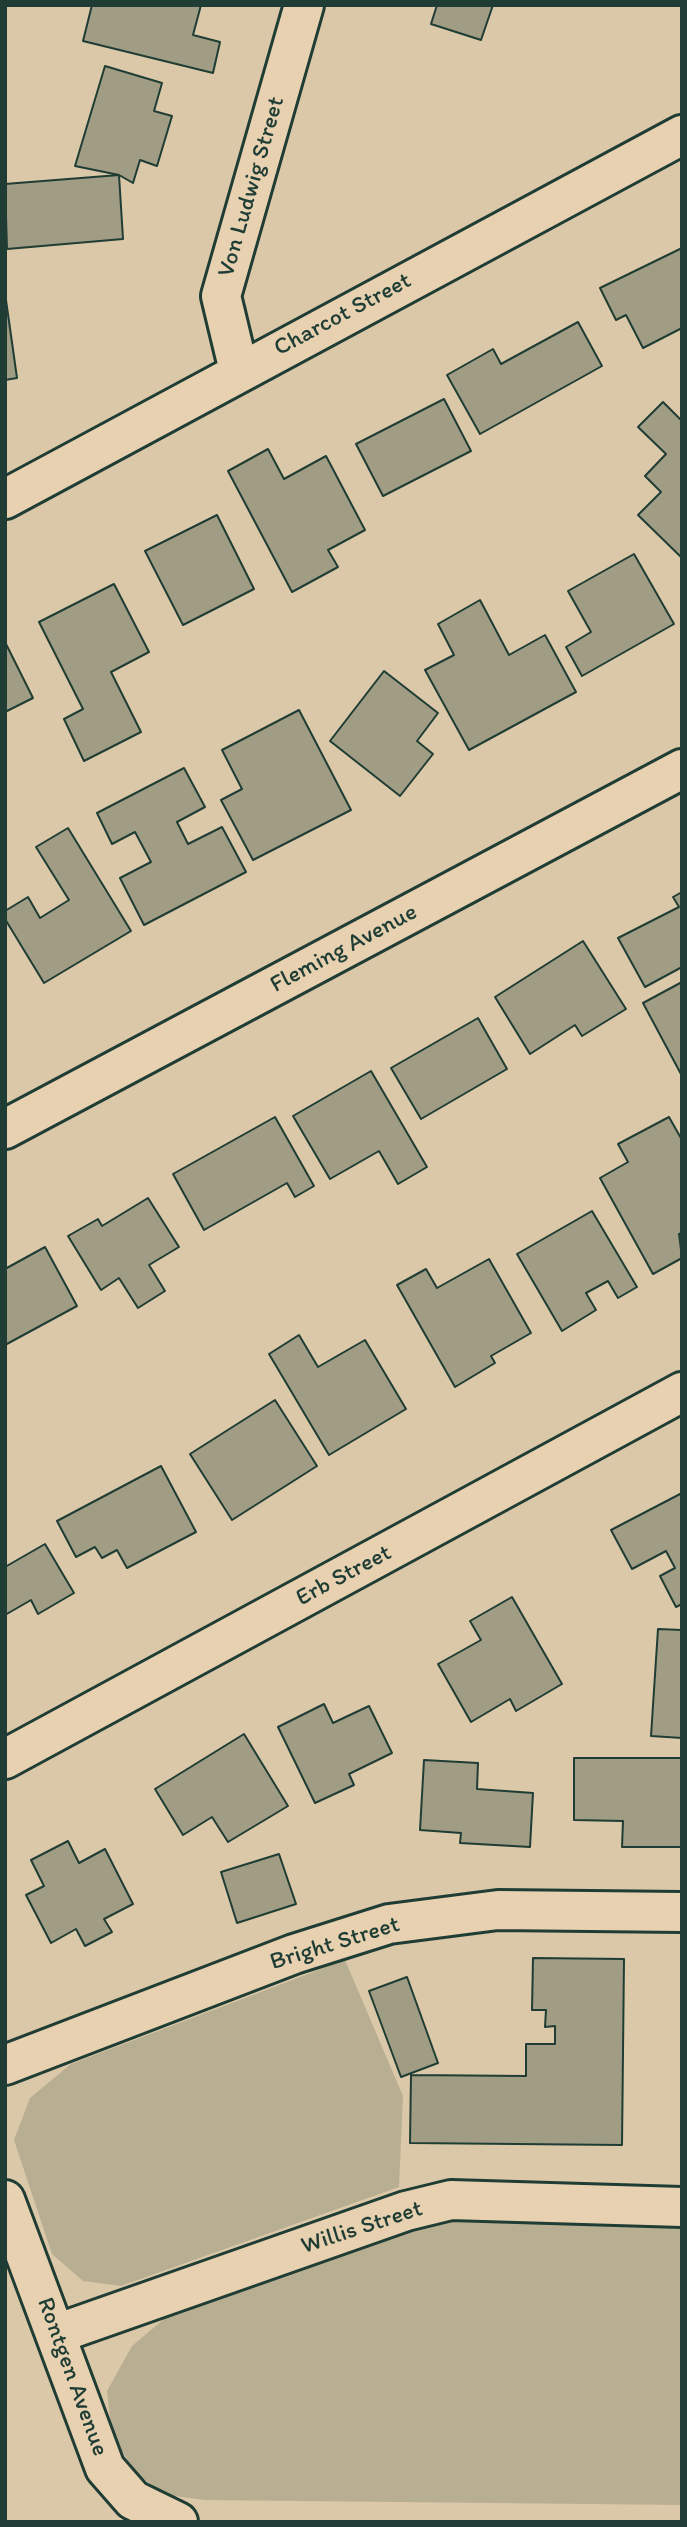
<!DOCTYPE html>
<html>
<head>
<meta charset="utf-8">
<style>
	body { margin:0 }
	#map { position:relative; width:687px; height:2527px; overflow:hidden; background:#dbc8a8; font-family:Itim,sans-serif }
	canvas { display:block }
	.frame { position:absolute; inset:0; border:7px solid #1f3d34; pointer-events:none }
</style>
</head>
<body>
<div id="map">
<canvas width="687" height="2527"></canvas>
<div class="frame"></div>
</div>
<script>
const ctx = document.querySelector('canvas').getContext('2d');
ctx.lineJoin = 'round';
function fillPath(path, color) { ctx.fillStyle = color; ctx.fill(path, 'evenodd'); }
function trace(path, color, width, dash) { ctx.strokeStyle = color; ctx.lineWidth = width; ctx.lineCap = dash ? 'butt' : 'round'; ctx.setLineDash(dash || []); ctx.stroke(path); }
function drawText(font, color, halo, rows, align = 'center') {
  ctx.font = font + ' Itim,sans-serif'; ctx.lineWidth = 5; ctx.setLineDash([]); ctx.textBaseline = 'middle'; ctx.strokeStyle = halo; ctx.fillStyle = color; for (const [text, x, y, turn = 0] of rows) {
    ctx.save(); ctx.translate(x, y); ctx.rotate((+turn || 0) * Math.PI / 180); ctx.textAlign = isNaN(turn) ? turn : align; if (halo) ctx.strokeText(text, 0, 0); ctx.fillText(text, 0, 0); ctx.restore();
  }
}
const green = new Path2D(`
	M345 1960 403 2096 399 2187 121 2286 83 2281 52 2254 14 2140 30 2098 71 2064Z
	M682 2208V2505L205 2500 167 2495 135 2473 112 2434 107 2391 132 2346 170 2314 414 2225 493 2210Z`);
const building = new Path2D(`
	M92 5H201L193 35 220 42 213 73 83 41Z
	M437 5H493L481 40 431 24Z
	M105 66 162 83 154 111 172 116 157 166 140 160 133 183 119 175 75 166Z
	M119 175 123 239 7 249 5 184Z
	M682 248V328L643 348 626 315 616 320 600 288Z
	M5 293 17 378 5 380Z
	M578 322 602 366 480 434 447 375 493 349 501 364Z
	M444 399 471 451 383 496 356 444Z
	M663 402 682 421V558L638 515 661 492 645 476 666 454 638 427Z
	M268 449 284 479 326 456 365 530 328 550 338 567 292 592 228 471Z
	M217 515 254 589 183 625 145 551Z
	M634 554 674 624 582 676 566 647 591 632 568 591Z
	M114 584 149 652 111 672 141 732 84 761 64 719 83 709 39 622Z
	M480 600 509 655 545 635 576 692 469 750 425 670 454 655 438 624Z
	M5 642 33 698 5 712Z
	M384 671 438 713 417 741 433 754 400 796 330 741Z
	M299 710 351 810 253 860 221 800 242 789 222 750Z
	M184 768 205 807 177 822 188 844 222 827 246 872 144 925 120 878 151 862 135 832 112 844 97 813Z
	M68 828 131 931 44 983 5 919V911L28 897 40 918 69 900 36 847Z
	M682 892V967L645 987 618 938 679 907 673 897Z
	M583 941 626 1009 582 1036 575 1025 530 1054 495 997Z
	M682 982V1076L643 1003Z
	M478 1018 507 1069 421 1119 391 1068Z
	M371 1071 427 1167 398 1184 379 1151 330 1179 293 1116Z
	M275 1117 314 1186 295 1197 287 1183 204 1230 173 1174Z
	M669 1117 682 1140V1233L679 1234 682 1258 653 1274 600 1178 628 1162 618 1144Z
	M148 1198 179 1247 149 1265 165 1291 138 1308 119 1278 101 1290 68 1236 98 1219 102 1226Z
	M592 1211 637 1287 618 1298 608 1281 586 1293 596 1310 562 1331 517 1254Z
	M45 1247 77 1306 5 1345V1269Z
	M489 1259 531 1333 491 1356 495 1363 455 1387 397 1285 426 1269 437 1288Z
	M299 1335 318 1367 365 1340 406 1409 329 1455 269 1354Z
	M275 1400 317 1466 232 1520 190 1454Z
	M161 1466 196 1532 127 1568 117 1550 102 1558 95 1547 76 1557 57 1521Z
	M682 1493V1604L676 1607 660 1576 675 1568 666 1551 632 1569 611 1530Z
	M45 1544 74 1593 38 1614 31 1600 5 1615V1567Z
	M512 1597 562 1684 516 1711 510 1699 471 1722 438 1664 481 1640 470 1621Z
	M658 1629 682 1630V1738L651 1736Z
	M324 1704 333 1723 369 1706 392 1753 349 1774 354 1785 315 1803 278 1727Z
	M244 1734 288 1806 228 1842 212 1817 183 1835 155 1789Z
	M574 1758H682V1847H622L623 1821 574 1820Z
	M424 1760 478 1763 477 1789 533 1793 530 1847 460 1843 461 1833 420 1830Z
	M68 1841 79 1863 105 1849 133 1904 104 1919 112 1932 85 1946 76 1929 51 1943 26 1895 44 1886 31 1860Z
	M279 1854 296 1904 237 1923 221 1872Z
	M533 1958 624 1959 622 2145 410 2143 411 2075 526 2076V2044H555V2026L545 2027 546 2010H532Z
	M407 1977 438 2063 401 2077 369 1991Z`);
const minor = new Path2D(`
	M239 371 221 296 304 5
	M5 499 682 135
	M5 1129 682 769
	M5 1759 682 1392
	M5 2065 294 1954 389 1924 498 1910 682 1912
	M5 2200 105 2468 133 2500 178 2522
	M56 2334 406 2211 451 2200 682 2207`);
const streetNames = [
	["Von Ludwig Street",252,187,-74],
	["Charcot Street",343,315,-28],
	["Fleming Avenue",344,949,-28],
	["Erb Street",344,1576,-28],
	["Bright Street",335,1944,-17],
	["Willis Street",362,2228,-18],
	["Rontgen Avenue",72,2377,70]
];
fillPath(green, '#b8af93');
fillPath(building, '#a19d84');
trace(building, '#1f3d34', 2);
trace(minor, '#1f3d34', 44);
trace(minor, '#e7d1b0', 38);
drawText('24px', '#1f3d34', '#e7d1b0', streetNames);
</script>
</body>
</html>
